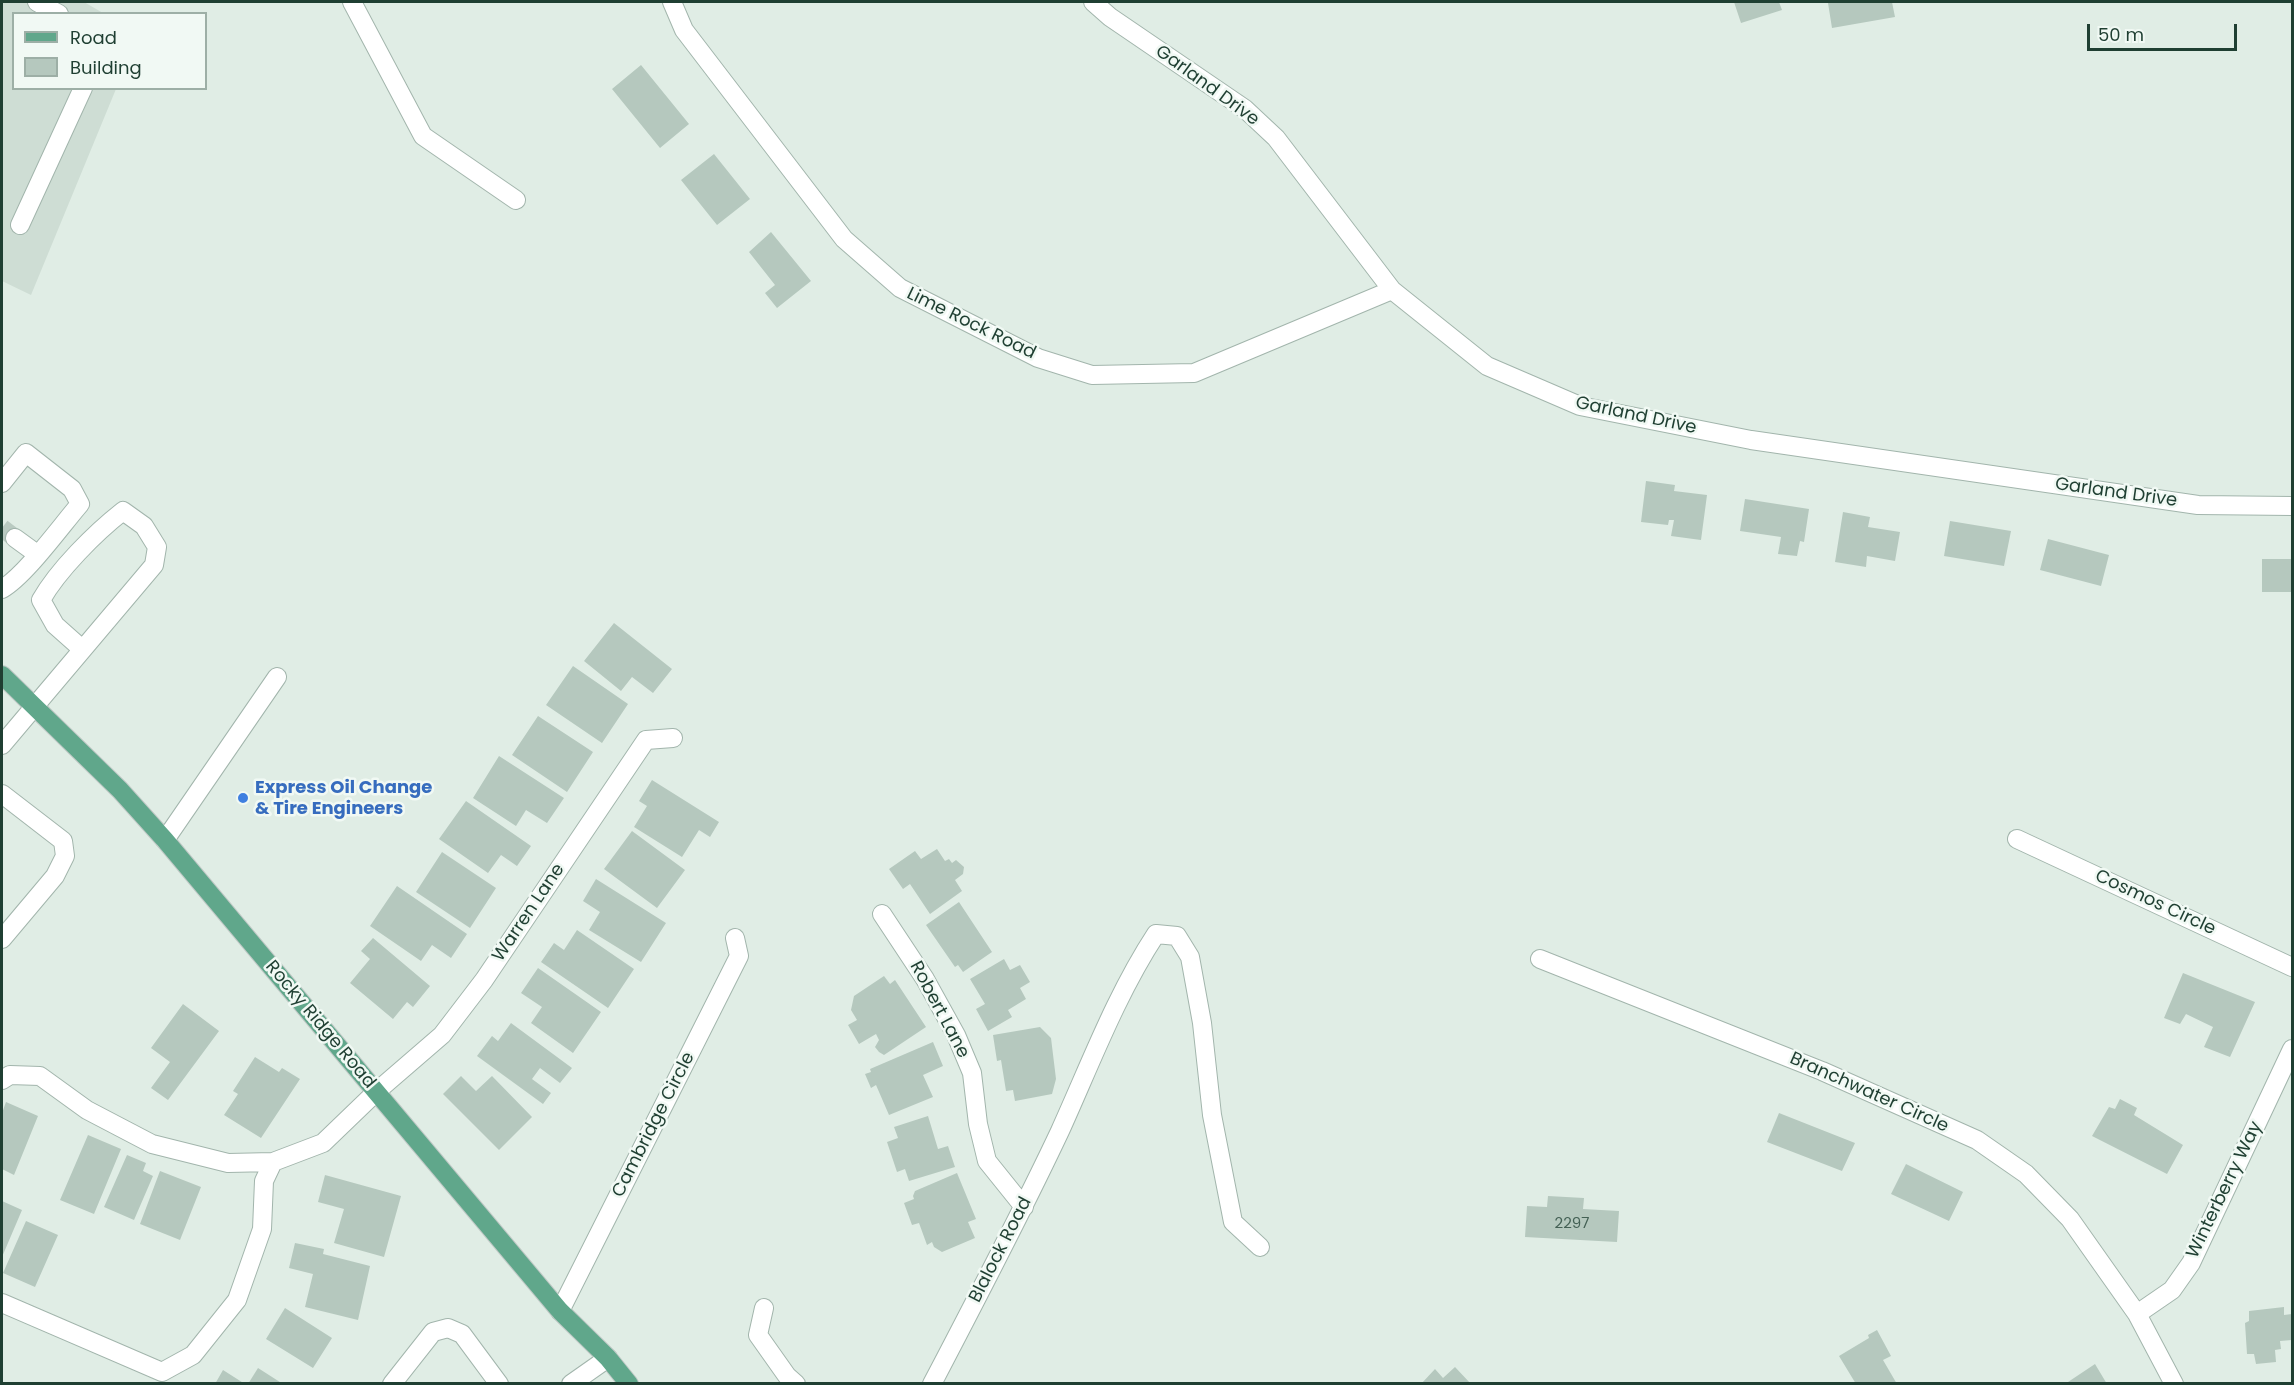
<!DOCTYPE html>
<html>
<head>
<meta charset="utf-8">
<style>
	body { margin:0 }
	#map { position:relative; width:2294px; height:1385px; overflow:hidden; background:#e0ede5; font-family:Poppins,sans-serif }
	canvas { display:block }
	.frame { position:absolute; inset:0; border:3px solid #1f3f32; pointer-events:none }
	.legend { position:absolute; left:12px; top:12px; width:195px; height:78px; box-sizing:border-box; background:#f1f9f4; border:2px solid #9dafa6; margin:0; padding:8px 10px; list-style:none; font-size:18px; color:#1f3f32 }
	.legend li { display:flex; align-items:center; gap:12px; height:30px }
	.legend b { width:30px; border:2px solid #9dafa6 }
	.scale { position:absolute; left:2087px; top:24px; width:150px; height:27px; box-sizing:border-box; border:3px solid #1f3f32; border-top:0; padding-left:8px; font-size:18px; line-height:21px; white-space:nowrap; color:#1f3f32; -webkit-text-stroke:4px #f1f9f4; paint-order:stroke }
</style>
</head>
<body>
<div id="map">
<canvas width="2294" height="1385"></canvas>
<div class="frame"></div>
<ul class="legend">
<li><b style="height:8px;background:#60a78b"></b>Road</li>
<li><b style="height:16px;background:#b5c8be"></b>Building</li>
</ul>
<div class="scale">50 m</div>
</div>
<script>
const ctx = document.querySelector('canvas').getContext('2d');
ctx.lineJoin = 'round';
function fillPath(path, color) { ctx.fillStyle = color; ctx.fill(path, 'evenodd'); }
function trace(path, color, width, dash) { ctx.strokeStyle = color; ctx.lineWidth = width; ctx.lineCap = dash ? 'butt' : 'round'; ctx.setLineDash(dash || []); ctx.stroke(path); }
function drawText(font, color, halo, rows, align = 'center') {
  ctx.font = font + ' Poppins,sans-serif'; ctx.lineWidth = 5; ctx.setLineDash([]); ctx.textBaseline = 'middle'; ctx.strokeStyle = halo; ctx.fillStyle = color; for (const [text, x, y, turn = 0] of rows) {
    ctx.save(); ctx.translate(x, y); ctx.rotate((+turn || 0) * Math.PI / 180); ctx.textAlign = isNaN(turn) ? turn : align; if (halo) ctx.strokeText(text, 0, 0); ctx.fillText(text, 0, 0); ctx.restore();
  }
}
const built = new Path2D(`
	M2 2H84L103 13 14 14V88L116 89 31 295 2 281Z`);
const building = new Path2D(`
	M1734 2H1779L1782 10 1741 23Z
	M1836 2H1892L1895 17 1832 28 1828 3Z
	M641 65 689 124 660 148 612 89Z
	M714 154 750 199 717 225 681 180Z
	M771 232 811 281 777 308 765 293 775 285 749 252Z
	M1646 481 1675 485 1674 491 1707 495 1701 540 1671 536 1674 520H1669L1668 525 1641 522Z
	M1745 499 1809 509 1804 542 1800 541 1797 556 1778 554 1781 537 1740 531Z
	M1843 512 1870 517 1868 527 1900 532 1895 561 1867 556 1866 567 1835 562Z
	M1950 521 2011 531 2004 566 1944 556Z
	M2048 539 2109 555 2101 586 2040 570Z
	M2262 559H2292V592H2262Z
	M614 623 672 669 653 693 632 677 621 691 584 661Z
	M573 666 628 704 602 743 546 705Z
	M538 716 593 752 567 792 512 755Z
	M499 756 564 798 547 823 526 810 516 826 473 798Z
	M652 780 719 822 710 837 699 830 682 857 634 827 647 806 639 801Z
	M466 801 531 846 517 866 501 855 488 873 439 839Z
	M632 831 685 870 657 908 604 869Z
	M937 849 945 861 949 859 952 863 956 860 964 867 963 874 955 880 962 891 930 914 910 884 903 889 889 869 915 851 921 859Z
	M442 852 496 888 470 928 416 892Z
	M596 879 666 923 641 962 589 930 600 912 583 901Z
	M397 886 467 934 451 958 432 945 421 961 370 926Z
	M959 902 992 952 963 972 958 965 955 967 926 925Z
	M577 930 634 969 608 1008 541 962 554 943 564 950Z
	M373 938 430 986 413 1007 407 1002 393 1019 350 983 370 959 361 951Z
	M1004 959 1010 970 1020 965 1030 982 1020 988 1026 999 1008 1010 1012 1017 988 1031 976 1009 985 1004 970 979Z
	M538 968 601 1012 573 1053 531 1023 542 1007 521 993Z
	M2183 973 2255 1002 2230 1057 2204 1047 2213 1027 2186 1014 2180 1024 2164 1018Z
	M884 976 890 984 895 980 926 1027 884 1055 879 1052 875 1047 879 1040 876 1034 859 1044 848 1025 857 1020 851 1010 854 996Z
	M183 1004 219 1031 168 1100 151 1088 170 1062 151 1048Z
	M511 1023 572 1068 560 1083 540 1068 532 1079 551 1093 543 1104 477 1056 492 1036 498 1041Z
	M1040 1027 1051 1038 1056 1079 1052 1094 1015 1101 1013 1090 1006 1091 1001 1060 997 1061 993 1035Z
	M933 1042 943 1066 923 1075 933 1097 889 1115 876 1085 871 1088 865 1074 871 1072 870 1069Z
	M255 1057 279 1072 282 1068 300 1079 261 1138 224 1115 238 1094 233 1091Z
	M461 1076 476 1091 492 1076 532 1117 499 1150 443 1094Z
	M2120 1099 2137 1108 2134 1115 2183 1145 2167 1174 2092 1136 2109 1107 2115 1109Z
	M6 1102 38 1116 14 1175 2 1169V1113Z
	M1779 1113 1855 1143 1842 1171 1767 1142Z
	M928 1116 938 1149 948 1146 955 1167 909 1181 905 1169 897 1172 887 1142 898 1138 894 1127Z
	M88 1135 121 1149 94 1214 60 1200Z
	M127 1155 146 1163 143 1171 153 1176 134 1220 104 1207Z
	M1906 1164 1963 1192 1949 1221 1891 1194Z
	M160 1171 201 1187 180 1240 140 1224Z
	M957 1173 976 1219 968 1222 975 1238 942 1252 934 1247 932 1242 927 1245 919 1223 912 1225 904 1203 914 1199 913 1196 915 1191Z
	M325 1175 401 1196 384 1257 334 1243 344 1209 318 1202Z
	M1548 1196 1584 1198 1583 1209 1619 1211 1617 1242 1525 1237 1527 1206 1547 1207Z
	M2 1201 22 1210 2 1257Z
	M26 1221 58 1235 35 1287 3 1273Z
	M295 1243 324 1249 323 1254 370 1266 358 1320 305 1307 313 1274 289 1268Z
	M2284 1307V1315L2292 1314V1340L2280 1341 2281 1349 2275 1350 2276 1362 2256 1364 2254 1354H2247L2245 1323 2249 1321V1311Z
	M285 1308 332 1338 313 1368 266 1339Z
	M1877 1330 1891 1356 1883 1360 1897 1384H1856L1839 1356 1869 1338 1868 1335Z
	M2095 1364 2107 1384H2065Z
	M1455 1367 1471 1384H1421L1435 1369 1443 1378Z
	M258 1368 283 1384H248Z
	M223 1370 245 1384H215Z`);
const minorTunnel = new Path2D(`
	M2 528 15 538`);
const minor = new Path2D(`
	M37 2 59 14
	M352 2 423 136 516 200
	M672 2 684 30 844 239 900 288 1038 358 1092 375 1194 373 1392 290
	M1093 2 1110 17 1245 109 1276 138 1392 290 1487 366 1580 406 1751 440 2198 505 2292 506
	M20 225 83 88
	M2 483 26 453 72 489 80 504C61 526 25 576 2 589
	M15 538 37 554
	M2 745 154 565 157 547 144 526 123 511C95 533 58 570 41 600L55 625 82 649
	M2 794 63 841 65 856 55 876 2 939
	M2017 839 2292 967
	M165 840 277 677
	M882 914 925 979 956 1035 972 1073 978 1124 987 1161 1024 1207
	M1540 959 1822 1071 1977 1140 2026 1174 2070 1219 2137 1314 2174 1384
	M2 1080 10 1075 40 1076 87 1110 152 1144 228 1163 273 1162 323 1143 376 1092 442 1035 484 980 646 740 673 738
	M2 1303 162 1372 193 1355 237 1300 262 1229 264 1181 273 1162
	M764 1308 758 1335 787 1376 796 1384
	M560 1311 739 956 735 938
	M2137 1314 2172 1290 2191 1263 2292 1049
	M392 1384 433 1332 448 1328 462 1334 499 1384
	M571 1384 608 1358
	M932 1384C976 1300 1020 1216 1060 1131 1090 1065 1116 995 1156 934L1177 936 1190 957 1202 1023 1212 1115 1233 1222 1260 1247`);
const major = new Path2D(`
	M2 675 120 790 165 840 560 1311 608 1358 629 1384`);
const markers = [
	[243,798,6,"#3f7fe0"]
];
const numberNames = [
	["2297",1572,1224]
];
const streetNames = [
	["Garland Drive",1207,86,36],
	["Lime Rock Road",971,324,26],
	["Garland Drive",1636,416,12],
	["Garland Drive",2116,493,8],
	["Cosmos Circle",2155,903,25],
	["Warren Lane",529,913,-56],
	["Robert Lane",939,1010,62],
	["Rocky Ridge Road",320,1025,50],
	["Branchwater Circle",1869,1093,24],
	["Cambridge Circle",654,1125,-63],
	["Winterberry Way",2225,1190,-64],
	["Blalock Road",1001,1250,-63]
];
const shopNames = [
	["Express Oil Change",255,788],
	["& Tire Engineers",255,809]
];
fillPath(built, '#ceddd4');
fillPath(building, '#b5c8be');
trace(minorTunnel, '#b9cac1', 18, [18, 9]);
trace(minor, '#a2b5ac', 20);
trace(major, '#c0c9c6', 20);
trace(minor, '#fff', 18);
trace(major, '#60a78b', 18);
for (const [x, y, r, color] of markers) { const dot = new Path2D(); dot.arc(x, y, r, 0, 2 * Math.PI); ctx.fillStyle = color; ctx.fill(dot); trace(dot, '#f1f9f4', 2); }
drawText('15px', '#446155', null, numberNames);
drawText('18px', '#1f3f32', '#f1f9f4', streetNames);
drawText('bold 18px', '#366cbe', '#f1f9f4', shopNames, 'left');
</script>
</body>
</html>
